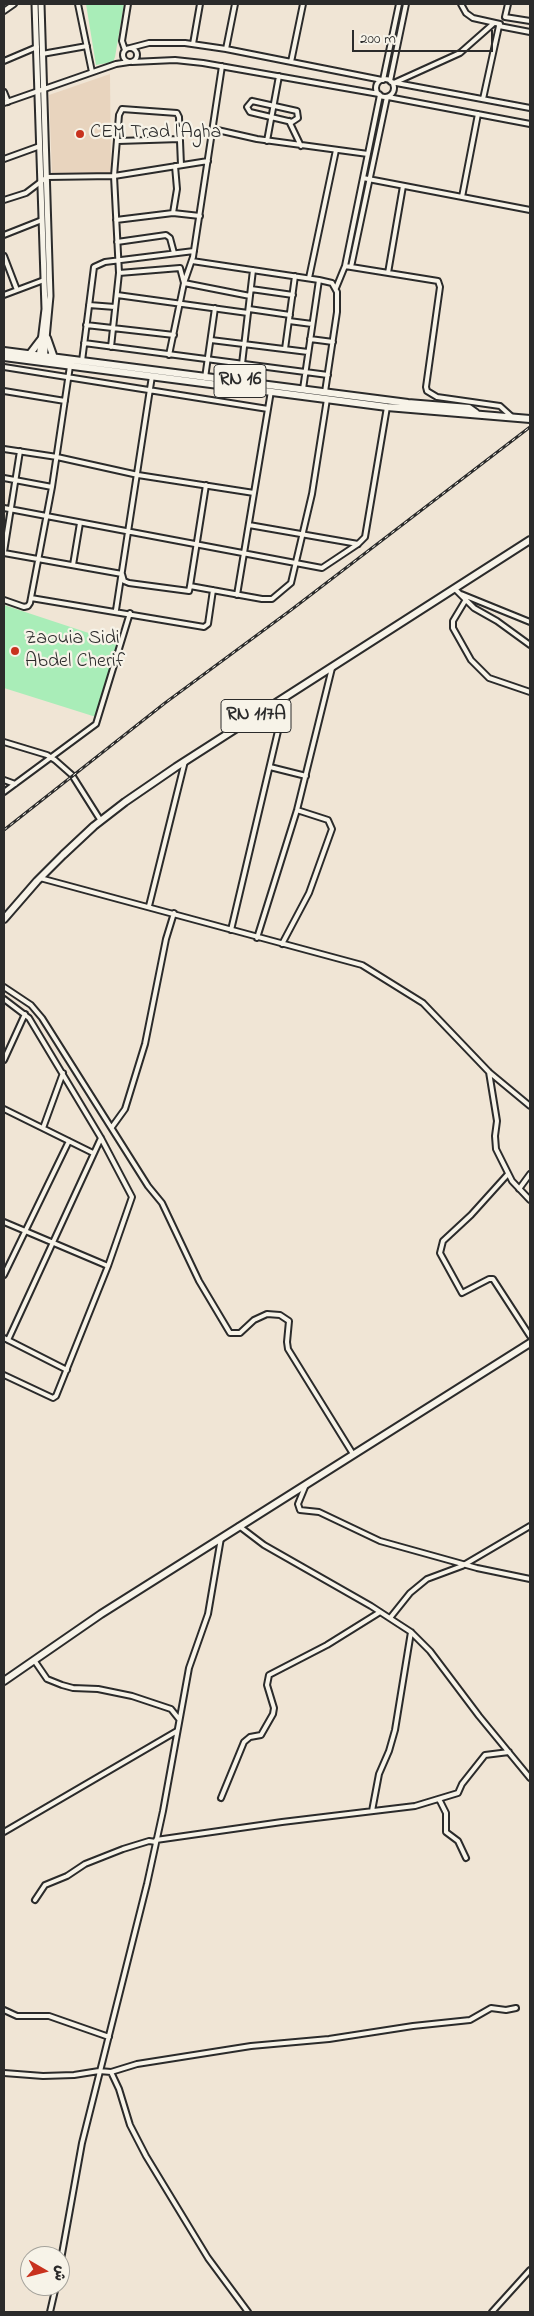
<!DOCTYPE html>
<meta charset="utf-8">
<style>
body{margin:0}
#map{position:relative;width:534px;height:2316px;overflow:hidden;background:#f0e5d5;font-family:"Indie Flower","Playpen Sans Arabic",sans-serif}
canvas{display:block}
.frame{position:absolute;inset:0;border:5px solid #2b2b2b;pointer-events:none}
.north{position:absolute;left:20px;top:2246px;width:50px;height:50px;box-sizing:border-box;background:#f7f3e8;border:1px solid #a5a39c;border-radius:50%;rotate:98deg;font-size:14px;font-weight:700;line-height:20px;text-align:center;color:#2b2b2b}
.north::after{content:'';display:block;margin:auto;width:18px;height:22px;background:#c8321e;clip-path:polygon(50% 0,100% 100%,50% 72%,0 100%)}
.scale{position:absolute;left:352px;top:30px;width:141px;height:22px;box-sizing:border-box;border:2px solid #2b2b2b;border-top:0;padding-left:6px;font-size:15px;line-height:18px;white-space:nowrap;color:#2b2b2b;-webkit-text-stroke:4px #f7f3e8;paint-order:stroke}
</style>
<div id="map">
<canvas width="534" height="2316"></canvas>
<div class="frame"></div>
<div class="north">ش</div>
<div class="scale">200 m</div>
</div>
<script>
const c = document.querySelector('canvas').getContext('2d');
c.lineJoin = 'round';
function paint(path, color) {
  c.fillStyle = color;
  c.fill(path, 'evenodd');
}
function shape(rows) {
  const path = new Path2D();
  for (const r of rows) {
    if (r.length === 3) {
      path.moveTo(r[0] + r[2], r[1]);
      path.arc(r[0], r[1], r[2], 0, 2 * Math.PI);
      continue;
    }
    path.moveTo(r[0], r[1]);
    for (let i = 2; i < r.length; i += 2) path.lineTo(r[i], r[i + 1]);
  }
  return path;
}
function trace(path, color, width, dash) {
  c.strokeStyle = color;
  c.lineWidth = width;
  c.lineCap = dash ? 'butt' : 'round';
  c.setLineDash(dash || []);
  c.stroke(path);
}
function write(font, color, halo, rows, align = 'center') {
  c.font = font + ' "Indie Flower",sans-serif';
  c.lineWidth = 4.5;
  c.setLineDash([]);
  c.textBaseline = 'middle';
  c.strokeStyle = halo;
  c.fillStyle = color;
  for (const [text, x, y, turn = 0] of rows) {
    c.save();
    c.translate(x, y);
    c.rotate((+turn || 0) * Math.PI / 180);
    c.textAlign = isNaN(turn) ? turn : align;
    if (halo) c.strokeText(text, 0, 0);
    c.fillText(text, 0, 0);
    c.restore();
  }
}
paint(shape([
 [110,74,111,173,52,174,49,95]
]), '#e8d4be');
paint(shape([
 [86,4,124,4,115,57,113,62,96,65],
 [4,605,119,643,96,717,4,688]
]), '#a9edb8');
const minor = shape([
 [78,4,92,72],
 [461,4,466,13,473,18,500,24],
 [508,4,505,17,530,21],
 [4,11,14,4],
 [193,44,200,4],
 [130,55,7],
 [130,48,149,43,185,43,226,49,382,80],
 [226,49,235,4],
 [125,50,122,41,128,4],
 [42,54,87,46],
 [4,61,37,47],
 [132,62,175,60,203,63,379,94],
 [291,62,303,4],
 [385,88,9],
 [383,80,399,4],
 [390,81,406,4],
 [391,82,530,108],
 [396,82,460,53,494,23],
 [4,92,8,102],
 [388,97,530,124],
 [483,99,499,26,530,32],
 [252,101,297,111,298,118,292,122,250,112,247,107,252,101],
 [4,103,116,64,129,62],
 [289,121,301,146],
 [213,129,257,139,368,154],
 [118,141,180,139],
 [267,141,279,76],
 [4,159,40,146],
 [363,178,530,210],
 [462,197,478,114],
 [4,200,26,193,47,177,114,176,208,161],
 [173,213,177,189,175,166],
 [116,220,173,213,200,216],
 [4,235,42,220],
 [117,242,166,235,170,238,174,253],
 [4,256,17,290],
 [192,261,319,280,332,283,337,292,337,312,325,392],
 [345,266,380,95],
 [351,267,387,97],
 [119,273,180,268,184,283,250,296],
 [388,273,403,186],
 [309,278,336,150],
 [336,288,345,266,438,281,440,287,426,387,427,391,437,397,500,406,511,416],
 [251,289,293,295],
 [4,295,44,280],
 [117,295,248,313],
 [89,305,115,307],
 [249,309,290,315],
 [289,321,312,324],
 [86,325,174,335],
 [310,339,333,342],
 [211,340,308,352],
 [84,343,328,375],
 [111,347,119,273,114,176,119,115,122,109,177,113,179,117,181,165],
 [285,349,295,276],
 [169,355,184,283,193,257,222,66],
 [82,361,94,267,105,262,194,251],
 [242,364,253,270],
 [4,367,268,409,271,391],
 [205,378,215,308],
 [303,389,319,280],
 [4,391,65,401],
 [4,449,57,457,138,475,254,493],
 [4,478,52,487],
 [4,508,322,568,358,544,365,537,387,407],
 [249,525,358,544],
 [4,552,20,451],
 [4,553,122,574,124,581,129,583,189,591,190,586,262,599,272,599,291,583,312,494,327,399],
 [73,565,80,523],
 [190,586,206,485],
 [455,589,474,608,497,621,530,645],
 [461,594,530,622],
 [237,595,268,409],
 [31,598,204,627,208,624,213,590],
 [4,600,24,607,28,606,30,603,52,487,70,366],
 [465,601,453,621,453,628,471,660,489,678,530,692],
 [116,610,152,376],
 [4,742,47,755,55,760,72,775,101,821],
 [270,767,306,776],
 [4,780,15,784],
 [4,792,96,724,130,613],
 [40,878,362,965,423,1003,489,1072,530,1106],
 [149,906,185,761],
 [231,930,278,731,280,717,278,702],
 [257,938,297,810,332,668],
 [282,944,309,893,332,829,328,820,297,810],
 [4,987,31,1005,42,1018,148,1186,162,1203,199,1281,230,1333,240,1333,254,1320,267,1314,280,1315,289,1321,287,1342,288,1349,353,1454],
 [4,999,29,1018,101,1138,132,1197,108,1266,56,1396,53,1398,4,1375],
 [4,1060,25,1014],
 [489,1072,497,1121,495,1136,496,1149,512,1181,530,1200],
 [4,1109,93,1153],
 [112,1127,125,1109,145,1044,166,939,174,913],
 [43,1128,63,1073],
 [508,1174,471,1215,443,1241,440,1253,462,1293,489,1279,493,1279,530,1336],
 [519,1189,530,1174],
 [4,1222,108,1266],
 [4,1275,69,1141],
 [4,1338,67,1370],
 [8,1340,101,1138],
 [305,1487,298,1504,300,1510,319,1512,380,1541,477,1568,530,1579],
 [239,1526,264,1545,371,1606,411,1632,430,1651,479,1716,530,1778],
 [390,1618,410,1593,427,1579,462,1566,530,1526],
 [34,1660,47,1679,62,1685,73,1688,98,1689,132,1696,171,1709,179,1719],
 [221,1798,244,1742,250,1737,261,1735,273,1714,274,1708,267,1685,269,1675,327,1645,380,1612],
 [439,1799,446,1813,446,1832,458,1841,466,1858],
 [372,1811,379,1774,389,1751,395,1730,411,1632],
 [4,1832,177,1731],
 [156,1840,282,1822,415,1806,458,1793,462,1784,485,1755,509,1752],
 [35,1900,45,1885,67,1876,85,1864,123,1849,149,1841,156,1842],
 [4,2010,17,2016,49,2016,109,2037],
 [111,2072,137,2064,251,2046,329,2039,413,2026,470,2020,491,2008,506,2010,516,2008],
 [4,2073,43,2076,74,2075,99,2071,111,2072,119,2089,130,2125,146,2156,208,2258,248,2312],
 [60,2265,82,2143,147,1884,163,1811,189,1668,208,1614,221,1538],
 [50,2312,56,2286],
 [492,2312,530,2270]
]);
const tertiary = shape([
 [35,4,45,309,39,358],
 [41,4,50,296,44,360]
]);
const primary = shape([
 [47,338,54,358],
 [4,351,408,403,469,408,476,413],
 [29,355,42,338],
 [4,357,387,407,530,419],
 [4,919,37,881,63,855,94,826,125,802,176,767,530,540],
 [4,1681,101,1614,530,1343]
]);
trace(minor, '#2b2b2b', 8);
trace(tertiary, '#2b2b2b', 9);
trace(primary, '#2b2b2b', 10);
trace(minor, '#f7f3e8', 4);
trace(tertiary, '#f7f3e8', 5);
trace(primary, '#f7f3e8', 6);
const rail = shape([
 [4,830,165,703,291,610,530,427]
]);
trace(rail, '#2b2b2b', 3);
trace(rail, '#f7f3e8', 1, [4]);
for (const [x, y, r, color] of [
 [80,134,5,"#c8321e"],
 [15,651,5,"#c8321e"]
]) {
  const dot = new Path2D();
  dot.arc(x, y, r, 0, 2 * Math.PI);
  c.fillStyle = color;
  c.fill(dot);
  trace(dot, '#f7f3e8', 2);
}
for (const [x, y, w] of [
 [240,381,52],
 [256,716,70]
]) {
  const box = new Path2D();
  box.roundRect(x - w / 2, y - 16.5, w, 33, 4);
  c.fillStyle = '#f7f3e8';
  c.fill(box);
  trace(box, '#2b2b2b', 1);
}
write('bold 19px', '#2b2b2b', null, [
 ["RN 16",240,381],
 ["RN 117A",256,716]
]);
write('20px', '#2b2b2b', '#f7f3e8', [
 ["CEM Trad l'Agha",90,134],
 ["Zaouia Sidi",25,640],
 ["Abdel Cherif",25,663]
], 'left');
</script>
